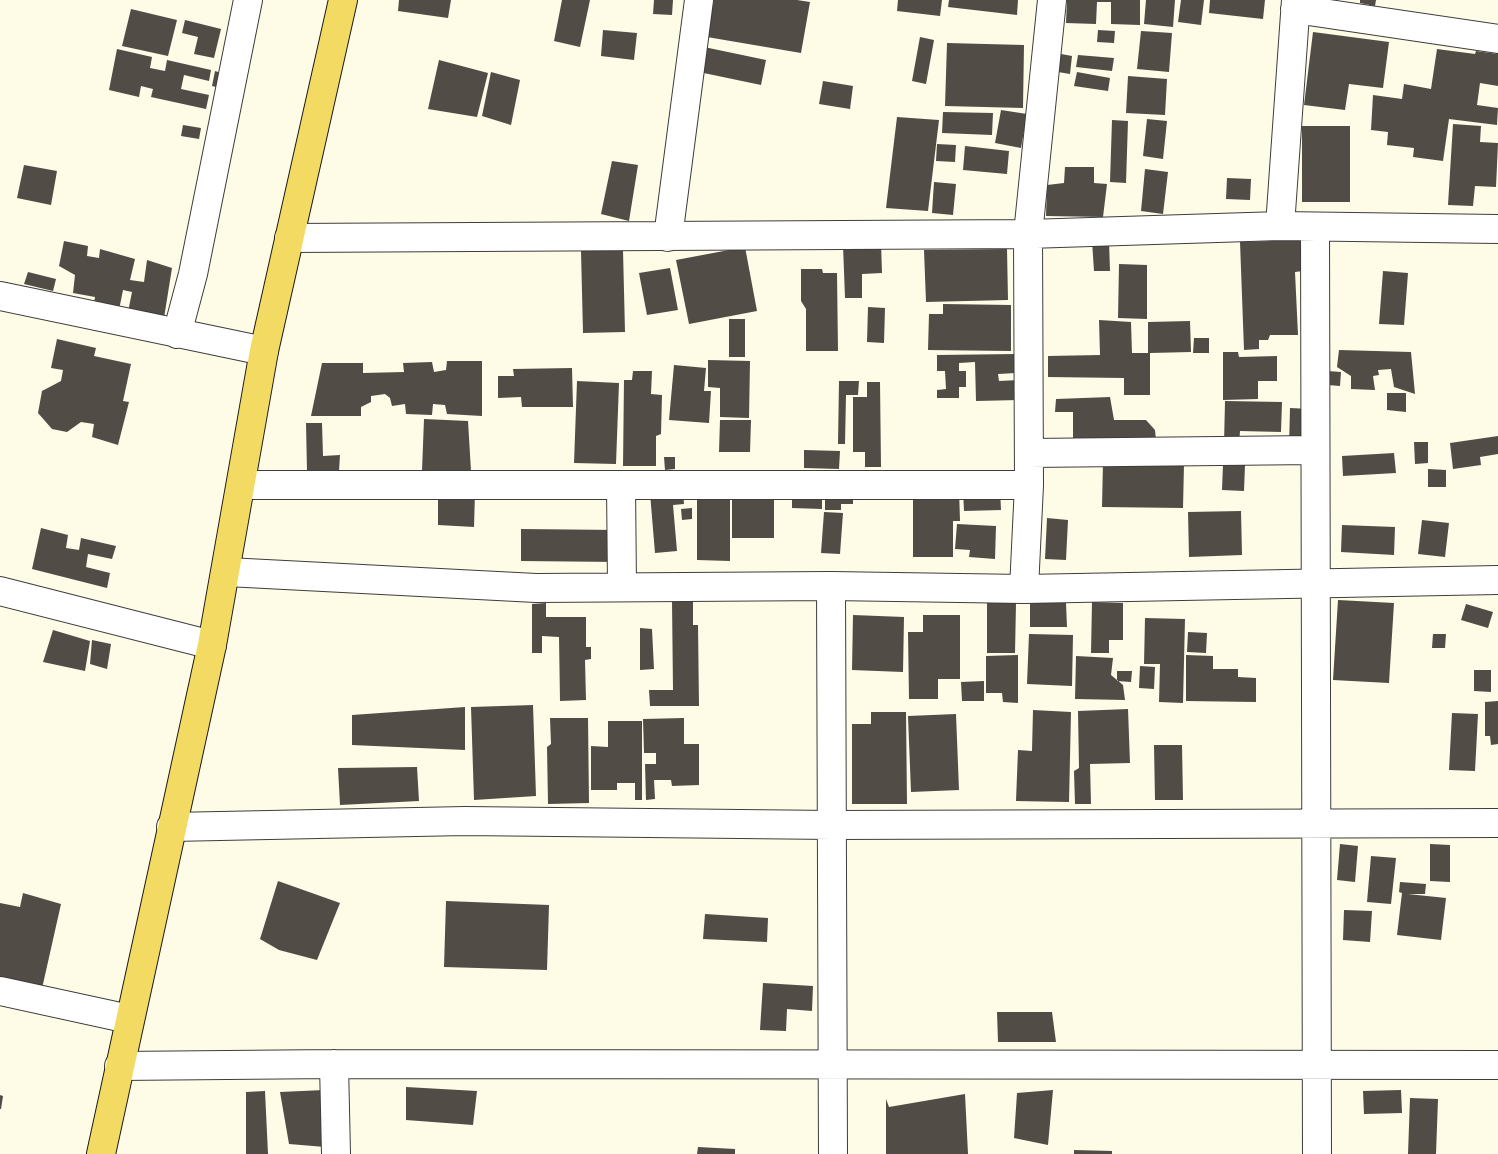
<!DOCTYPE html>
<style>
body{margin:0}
canvas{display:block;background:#fefbe7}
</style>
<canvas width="1498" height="1154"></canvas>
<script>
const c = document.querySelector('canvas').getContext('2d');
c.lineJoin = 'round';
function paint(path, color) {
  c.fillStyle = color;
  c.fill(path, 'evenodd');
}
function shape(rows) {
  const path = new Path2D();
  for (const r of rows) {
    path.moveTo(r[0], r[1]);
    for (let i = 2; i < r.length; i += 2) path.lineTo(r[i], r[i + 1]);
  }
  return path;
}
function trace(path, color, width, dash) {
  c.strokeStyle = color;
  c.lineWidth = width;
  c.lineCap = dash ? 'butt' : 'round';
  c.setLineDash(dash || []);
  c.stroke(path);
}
paint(shape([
 [399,0,451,0,448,18,398,11],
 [562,0,590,0,580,47,554,41],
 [654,0,673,0,672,15,653,14],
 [714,0,797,0,810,2,801,53,707,37],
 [898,0,942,0,940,16,897,11],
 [949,0,1018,0,1017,15,948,7],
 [1067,0,1140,0,1140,25,1111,24,1111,2,1097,2,1096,24,1066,23],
 [1146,0,1175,0,1173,27,1144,24],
 [1181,0,1204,0,1201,25,1178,22],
 [1210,0,1265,0,1263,19,1209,13],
 [1360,0,1376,0,1375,6,1360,3],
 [131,9,177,20,168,56,122,46],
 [185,20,221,29,214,58,194,54,198,37,182,33],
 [603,30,637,33,634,60,601,56],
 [1098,30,1115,31,1114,43,1097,42],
 [1141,31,1172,33,1169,72,1137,69],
 [1313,32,1389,42,1383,88,1349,84,1345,110,1304,105],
 [920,37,934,40,926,84,912,81],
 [947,43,1024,45,1023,108,945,106],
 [704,47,766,60,761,85,699,72],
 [117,49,152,57,150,68,165,71,167,60,211,70,209,81,184,75,181,89,209,95,206,109,151,97,153,89,141,86,139,97,109,90],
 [1437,49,1475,54,1476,51,1498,54,1498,86,1480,83,1477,105,1498,108,1497,125,1449,119,1443,161,1413,157,1414,148,1387,145,1388,132,1371,130,1373,95,1402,99,1404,84,1431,89],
 [1061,54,1072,56,1070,74,1058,72],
 [1078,55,1114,58,1112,71,1076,67],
 [439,60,488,73,477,117,428,109],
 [215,71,228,75,224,89,212,86],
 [491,72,520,80,511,125,482,116],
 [1077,72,1110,78,1108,91,1074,86],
 [1128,76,1167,79,1165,115,1126,113],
 [823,81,853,86,850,109,819,104],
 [1001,110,1027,114,1021,148,995,143],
 [943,112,993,113,992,135,942,133],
 [897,117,939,120,928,211,886,208],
 [1147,119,1167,121,1163,159,1143,156],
 [1112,120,1128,121,1126,183,1110,182],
 [1453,124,1481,126,1480,142,1498,143,1496,187,1475,186,1473,206,1448,205],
 [183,125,201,128,199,139,181,136],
 [1302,126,1350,126,1350,202,1302,202],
 [937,144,956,145,955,162,936,161],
 [965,146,1009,151,1007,174,963,170],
 [612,161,638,165,629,221,601,214],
 [24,165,57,171,51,205,17,198],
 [1065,167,1094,167,1094,183,1107,184,1103,217,1046,216,1047,185,1064,183],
 [1145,169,1168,172,1163,214,1141,211],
 [1227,178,1251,179,1250,200,1226,199],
 [934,182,956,184,953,215,932,213],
 [1303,240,1303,271,1295,272,1298,335,1270,335,1268,340,1259,340,1259,349,1244,350,1240,242],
 [64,241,88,246,87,256,99,258,100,249,135,259,130,280,144,282,147,260,172,268,164,318,128,312,132,292,123,290,119,310,94,303,95,297,73,293,75,275,59,266],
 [1092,241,1109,241,1110,271,1094,271],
 [881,243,882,273,862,274,862,298,845,298,843,245],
 [745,247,757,311,689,324,676,260],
 [1007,249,1008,300,926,302,924,250],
 [623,250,625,332,583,333,581,251],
 [1119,264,1147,265,1147,319,1118,318],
 [670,268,678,310,647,315,639,273],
 [801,269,822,269,823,273,837,273,838,351,806,351,806,309,801,301],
 [1383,271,1408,273,1404,325,1379,324],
 [28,272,56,279,53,291,24,284],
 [943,304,1011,305,1011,351,928,350,929,314,943,314],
 [868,307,885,308,884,343,867,342],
 [729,319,745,319,745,357,729,357],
 [1099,320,1131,322,1132,353,1148,353,1148,322,1190,321,1191,352,1150,353,1150,395,1124,395,1124,378,1048,377,1048,356,1100,355],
 [1194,338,1209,338,1209,353,1193,353],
 [57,339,96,348,94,356,131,364,123,401,129,402,118,445,92,437,94,424,81,422,67,432,52,429,38,413,42,391,61,381,63,370,51,368],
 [1339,350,1411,352,1415,394,1394,387,1391,369,1378,370,1379,375,1373,376,1375,390,1351,389,1351,376,1337,367],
 [1223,352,1238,352,1239,357,1277,356,1277,381,1258,381,1258,399,1223,400],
 [1016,354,1016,373,998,374,999,381,1019,380,1019,400,976,401,975,362,959,363,959,371,966,371,966,387,959,387,959,398,937,398,937,390,946,389,945,371,937,371,937,355],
 [708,360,750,361,749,418,720,417,720,388,708,387],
 [447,361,482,361,482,416,447,414,445,405,433,404,432,415,406,414,405,404,392,406,390,398,385,394,371,396,371,402,361,407,361,416,311,416,322,363,363,363,363,373,404,372,403,363,432,362,434,372,446,370],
 [674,365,706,368,704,391,711,391,709,423,669,420],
 [572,368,573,407,522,407,521,397,498,398,498,376,514,376,513,369],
 [633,371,652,371,651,394,662,395,661,434,656,436,656,466,623,466,624,380,632,380],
 [1328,371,1341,372,1340,386,1328,385],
 [577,381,619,383,616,464,574,463],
 [839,381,859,381,858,395,846,395,845,444,838,444],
 [867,382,880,382,881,467,865,467,865,452,853,452,853,397,867,397],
 [1387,393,1406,393,1406,412,1387,410],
 [1110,397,1114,420,1146,420,1155,430,1156,440,1073,441,1073,412,1055,412,1056,399],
 [1225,401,1282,402,1281,432,1240,431,1239,445,1224,444],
 [1290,408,1310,409,1309,448,1289,448],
 [424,419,468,421,471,471,422,471],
 [720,420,751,420,750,452,719,452],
 [306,423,322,423,323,456,340,455,339,471,307,472],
 [1498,436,1498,454,1480,457,1481,465,1453,469,1450,443],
 [1414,442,1428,442,1428,463,1415,464],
 [804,450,840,451,839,469,804,468],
 [1394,453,1396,473,1343,476,1342,456],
 [664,457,675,457,675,469,665,470],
 [1103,462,1184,464,1183,508,1102,507],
 [1223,464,1245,465,1244,491,1222,490],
 [1428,469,1446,470,1446,487,1428,487],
 [913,489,959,489,960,521,953,521,953,557,913,557],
 [1000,489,1001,510,964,511,963,490],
 [683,491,684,504,673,505,677,551,655,553,650,493],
 [792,491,822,492,822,509,792,508],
 [475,492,474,527,438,525,438,494],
 [697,492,730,492,730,561,697,560],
 [774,492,774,538,732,538,732,493],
 [825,494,853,494,853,504,841,504,841,510,825,510],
 [692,508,692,519,682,520,681,509],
 [1241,511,1242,555,1189,557,1188,512],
 [824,512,843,513,840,554,821,553],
 [1047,518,1068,520,1066,560,1045,559],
 [1422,520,1449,523,1445,557,1418,554],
 [957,524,996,526,995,559,969,557,970,550,955,549],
 [1342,525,1395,527,1394,555,1341,552],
 [41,528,68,535,66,548,79,550,81,538,116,546,112,559,88,554,86,567,110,573,107,588,32,569],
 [521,529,618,530,619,562,521,561],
 [1338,600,1394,603,1389,683,1333,680],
 [672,601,693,601,693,625,698,625,699,706,650,706,649,690,673,690],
 [987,602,1016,603,1015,653,987,653],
 [1092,602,1123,603,1123,640,1109,640,1109,653,1091,653],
 [546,603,546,617,586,617,586,647,591,647,591,659,585,660,586,700,560,701,559,637,542,636,542,653,532,653,532,604],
 [1030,603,1066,603,1067,627,1030,627],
 [1466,604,1493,612,1488,628,1461,620],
 [853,615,904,617,903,672,852,670],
 [923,615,960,615,960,679,938,679,938,699,909,699,908,632,923,632],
 [1145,618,1185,619,1183,703,1159,702,1160,664,1144,664],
 [640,628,652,629,654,669,640,670],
 [53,630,90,641,85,671,43,662],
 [1188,632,1207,633,1206,653,1187,652],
 [1029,634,1073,635,1072,686,1027,684],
 [1433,634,1446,634,1445,648,1432,648],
 [92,640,111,644,107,669,90,664],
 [1018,655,1018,703,1003,702,1002,693,986,693,986,656],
 [1186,655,1213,656,1213,669,1238,669,1238,677,1256,678,1256,702,1186,701],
 [1076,656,1113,658,1111,675,1123,685,1125,700,1075,699],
 [1140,666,1155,667,1154,689,1139,688],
 [1474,670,1491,670,1491,692,1474,691],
 [1117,671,1132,671,1131,682,1117,681],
 [984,681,984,701,962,701,961,682],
 [1498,701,1498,744,1491,745,1490,736,1485,736,1485,702],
 [533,705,536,796,474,800,471,707],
 [465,707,465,750,352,745,352,715],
 [1128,709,1130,763,1090,764,1091,804,1075,804,1074,771,1079,768,1078,711],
 [1033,710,1071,712,1069,802,1016,801,1018,750,1032,751],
 [871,712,906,712,907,804,852,804,852,724,871,724],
 [1452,713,1478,714,1475,771,1449,770],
 [956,714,959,790,911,792,908,716],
 [550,718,588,718,589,803,548,804,547,747,551,744],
 [684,718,684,744,699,744,699,785,672,786,671,780,654,780,655,799,646,800,645,764,656,764,656,753,644,753,643,719],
 [608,721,642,721,642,800,635,800,635,783,617,783,617,790,591,790,591,746,608,747],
 [1154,745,1182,745,1183,800,1155,800],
 [417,767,419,801,340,805,338,768],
 [1340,844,1358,846,1355,882,1337,880],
 [1430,844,1450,845,1450,882,1430,881],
 [1371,856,1396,858,1391,904,1367,902],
 [278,881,340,903,317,960,279,950,260,939],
 [1400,882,1426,884,1425,894,1408,894,1446,898,1441,940,1397,935,1402,893,1399,892],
 [23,893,61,904,41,993,0,983,0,903,20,907],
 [446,901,549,905,547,970,444,967],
 [1344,910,1372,911,1370,942,1343,940],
 [705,914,768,918,767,942,703,939],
 [763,983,813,986,812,1011,787,1009,786,1031,760,1030],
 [997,1012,1052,1012,1056,1042,998,1042],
 [406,1087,477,1091,473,1125,406,1120],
 [324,1090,325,1147,289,1144,280,1092],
 [1053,1090,1048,1145,1014,1138,1017,1093],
 [1401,1090,1402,1113,1364,1114,1363,1091],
 [265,1091,268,1154,246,1154,246,1092],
 [965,1094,968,1154,886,1154,886,1099,889,1107],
 [0,1095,3,1096,1,1109,0,1109],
 [1410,1098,1438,1099,1436,1154,1408,1154],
 [698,1147,735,1149,735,1154,697,1154],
 [1074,1150,1112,1151,1112,1154,1074,1154]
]), '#524c47');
const minor = shape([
 [1295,9,1498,39],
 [1280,226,1296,0],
 [1315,227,1317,1154],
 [668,237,699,0],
 [289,238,1028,234,1280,226,1498,229],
 [0,296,264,351],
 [177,334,193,274,248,0],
 [1029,453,1315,450],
 [241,485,1029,485],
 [621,485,622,587],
 [227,572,536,588,831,586,1024,589,1498,580],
 [831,586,833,1154],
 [1024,589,1029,485,1028,234,1052,0],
 [0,591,212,645],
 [171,827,465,821,832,825,1498,823],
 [0,991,129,1019],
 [334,1064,336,1154],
 [119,1066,334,1064,1498,1065]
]);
const major = shape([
 [101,1154,212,645,264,351,343,0]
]);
trace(minor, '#3d3d3d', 30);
trace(major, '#1b1b1b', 30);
trace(minor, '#fff', 28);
trace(major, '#f3da62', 28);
</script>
